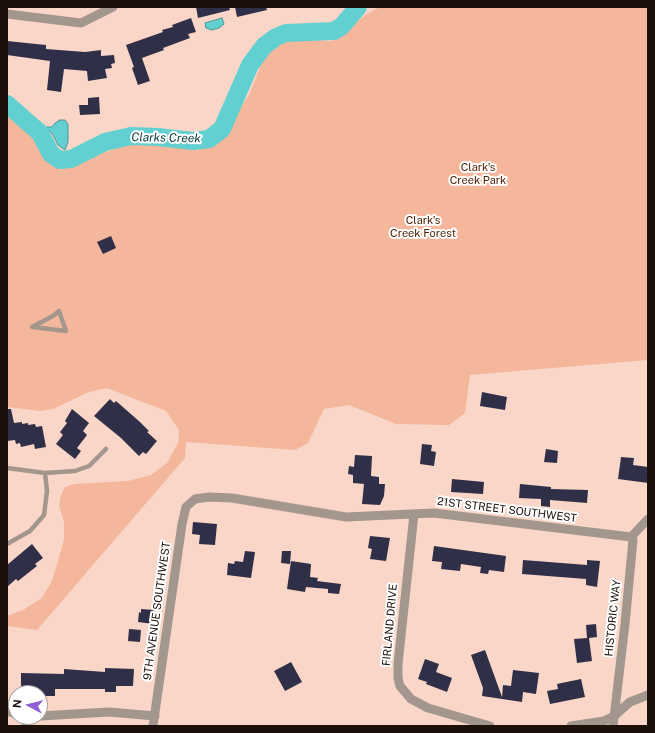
<!DOCTYPE html>
<style>
body{margin:0}
#map{position:relative;width:655px;height:733px;overflow:hidden;background:#f9d6c7;font-family:"Public Sans",sans-serif}
canvas{display:block}
.frame{position:absolute;inset:0;border:8px solid #1c100b;pointer-events:none}
.north{position:absolute;left:8px;top:685px;width:40px;height:40px;box-sizing:border-box;background:#fff;border:1px solid #a49f9d;border-radius:50%;rotate:277deg;font-size:11px;font-weight:700;line-height:16px;text-align:center;color:#1c100b}
.north::after{content:'';display:block;margin:auto;width:14px;height:18px;background:#905ed7;clip-path:polygon(50% 0,100% 100%,50% 72%,0 100%)}
</style>
<div id="map">
<canvas width="655" height="733"></canvas>
<div class="frame"></div>
<div class="north">N</div>
</div>
<script>
const c = document.querySelector('canvas').getContext('2d');
c.lineJoin = 'round';
function paint(path, color) {
  c.fillStyle = color;
  c.fill(path, 'evenodd');
}
function shape(rows) {
  const path = new Path2D();
  for (const r of rows) {
    path.moveTo(r[0], r[1]);
    for (let i = 2; i < r.length; i += 2) path.lineTo(r[i], r[i + 1]);
  }
  return path;
}
function trace(path, color, width, dash) {
  c.strokeStyle = color;
  c.lineWidth = width;
  c.lineCap = dash ? 'butt' : 'round';
  c.setLineDash(dash || []);
  c.stroke(path);
}
function write(font, color, halo, rows, align = 'center') {
  c.font = font + ' "Public Sans",sans-serif';
  c.lineWidth = 4;
  c.setLineDash([]);
  c.textBaseline = 'middle';
  c.strokeStyle = halo;
  c.fillStyle = color;
  for (const [text, x, y, turn = 0] of rows) {
    c.save();
    c.translate(x, y);
    c.rotate((+turn || 0) * Math.PI / 180);
    c.textAlign = isNaN(turn) ? turn : align;
    if (halo) c.strokeText(text, 0, 0);
    c.fillText(text, 0, 0);
    c.restore();
  }
}
paint(shape([
 [380,7,648,7,648,360,470,375,465,413,449,425,396,424,349,405,324,409,308,443,295,450,186,442,185,458,37,630,7,626,7,616,23,610,42,598,52,581,64,540,64,522,59,506,61,495,65,487,74,484,128,481,151,475,167,463,178,443,179,430,166,411,107,388,89,392,53,409,40,411,7,407,7,110,35,134,40,141,47,157,51,163,59,167,82,163,103,153,135,142,198,146,212,143,224,134,238,112,250,93,264,57,271,48,282,43,296,40,331,41,338,39,365,15]
]), '#f4b79b');
const water = shape([
 [222,18,224,24,219,28,212,30,206,28,205,23,222,18],
 [60,120,65,120,68,124,68,142,65,150,58,145,52,133,46,129,47,127,52,127,55,123,60,120]
]);
paint(water, '#62d0d0');
trace(water, '#4d9695', 1);
trace(shape([
 [7,104,40,133,51,154,60,160,71,159,105,142,131,136,158,137,193,141,209,139,222,129,250,65,264,46,276,37,286,33,334,31,342,26,358,7]
]), '#62d0d0', 18);
paint(shape([
 [196,7,229,7,230,10,198,18],
 [235,7,266,7,267,10,237,17],
 [191,18,196,32,188,34,190,38,163,48,164,50,142,58,150,81,138,85,132,68,134,67,126,45,163,32,162,30,173,27,172,25],
 [7,41,46,45,46,49,85,52,101,50,101,56,114,55,115,63,111,64,112,68,105,69,107,78,88,81,87,71,64,69,61,92,47,90,50,61,7,55],
 [99,97,100,114,80,115,79,105,88,105,88,98],
 [111,236,116,248,103,254,97,242],
 [482,392,507,397,505,410,480,406],
 [110,399,114,403,116,401,140,422,149,431,147,432,157,441,146,454,143,452,139,456,121,438,94,416],
 [7,409,11,409,14,423,22,422,22,424,28,423,28,425,35,424,36,427,42,426,46,447,35,449,34,444,21,447,20,443,16,444,15,440,7,441],
 [72,409,89,423,83,431,87,435,77,448,81,451,75,459,56,444,63,435,60,432,67,423,65,421],
 [422,444,432,445,431,451,436,452,434,466,420,464],
 [546,449,558,451,557,463,544,462],
 [355,455,372,456,371,476,379,477,379,484,385,484,384,496,380,505,362,504,364,484,353,483,353,475,348,474,349,466,354,467],
 [621,457,634,458,633,465,648,467,648,483,618,479],
 [452,479,484,482,483,494,451,492],
 [520,484,551,487,551,489,588,490,587,503,550,500,550,507,541,506,541,499,519,498],
 [193,522,217,524,215,545,199,544,200,535,192,534],
 [370,536,390,538,386,561,370,559,372,549,368,548],
 [32,544,43,558,35,564,37,566,18,581,16,579,7,587,7,565],
 [434,546,506,556,504,572,489,570,488,574,480,573,481,567,461,564,460,571,441,569,442,562,432,561],
 [245,551,255,552,251,578,227,575,228,563,234,564,235,561,243,562],
 [282,551,291,551,290,564,281,563],
 [523,560,587,565,587,560,600,561,597,587,586,585,586,579,522,574],
 [291,561,311,564,310,577,318,578,317,581,341,584,339,594,328,593,328,589,306,587,305,592,287,589],
 [141,609,154,610,153,624,138,622,139,612,141,613],
 [596,624,597,637,589,638,592,661,577,663,574,639,587,638,586,625],
 [129,629,141,630,140,642,128,641],
 [485,650,502,697,503,685,511,686,513,670,539,673,536,694,523,692,522,702,482,696,483,688,471,655],
 [425,659,439,664,436,672,452,678,447,692,426,684,427,682,418,679],
 [291,662,302,682,285,691,274,671],
 [105,668,134,669,133,686,116,686,116,692,105,692,105,689,55,689,55,696,40,696,40,693,28,693,28,688,21,688,21,673,64,674,64,669,105,672],
 [581,679,585,697,550,704,547,691,558,689,557,684]
]), '#302f48');
trace(shape([
 [59,311,66,331,32,327,53,316,59,311],
 [7,468,45,473,75,471,89,466,106,449],
 [7,544,30,531,44,515,47,491,45,473]
]), '#a3978d', 4.5);
trace(shape([
 [7,14,81,23,113,7],
 [414,514,398,664,398,678,400,686,411,699,428,708,490,726],
 [7,711,16,714],
 [40,716,109,712,155,716],
 [26,726,27,717],
 [153,726,182,524,186,507,195,499,209,497,232,498,346,517,434,513,631,537],
 [571,726,604,721,614,716,630,702,648,695],
 [613,726,625,624,633,540,631,537,648,519]
]), '#a3978d', 9);
write('11px', '#502208', '#fff', [
 ["Clark's",478,168],
 ["Creek Park",478,181],
 ["Clark's",423,221],
 ["Creek Forest",423,234]
]);
write('11px', '#1c100b', '#fff', [
 ["21ST STREET SOUTHWEST",507,510,7],
 ["9TH AVENUE SOUTHWEST",157,611,-82],
 ["HISTORIC WAY",613,618,-84],
 ["FIRLAND DRIVE",390,625,-85]
]);
write('italic 12px', '#0b4040', '#fff', [
 ["Clarks Creek",166,138,1]
]);
</script>
